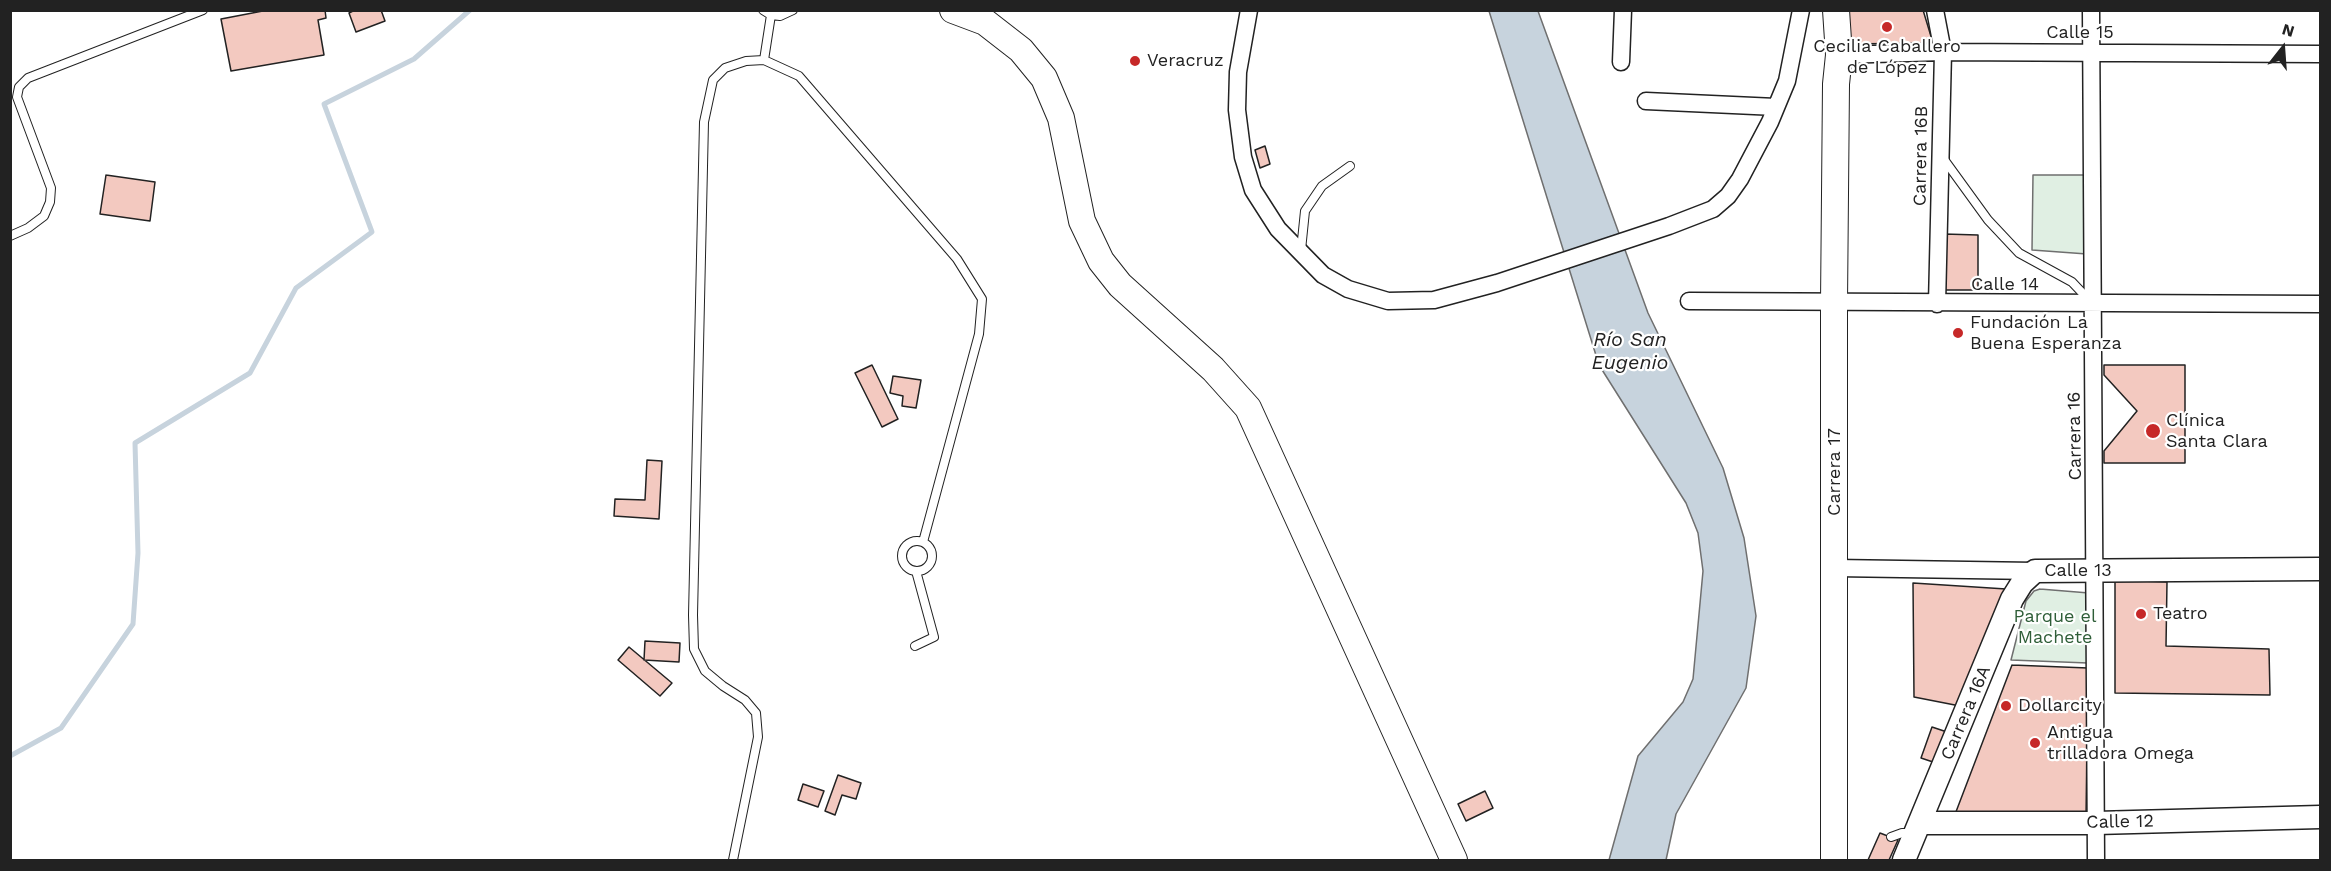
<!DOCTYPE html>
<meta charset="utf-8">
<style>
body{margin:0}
#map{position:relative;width:2331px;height:871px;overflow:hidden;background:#fff;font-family:"Work Sans",sans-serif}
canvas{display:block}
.frame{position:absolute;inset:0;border:12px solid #222;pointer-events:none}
.north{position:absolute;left:2253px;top:18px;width:60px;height:60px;-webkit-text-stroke:4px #fff;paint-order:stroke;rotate:17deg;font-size:16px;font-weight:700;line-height:24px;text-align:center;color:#222}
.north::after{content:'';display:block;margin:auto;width:21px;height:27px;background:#222;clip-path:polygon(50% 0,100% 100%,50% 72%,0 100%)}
</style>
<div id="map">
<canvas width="2331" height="871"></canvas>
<div class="frame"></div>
<div class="north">N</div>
</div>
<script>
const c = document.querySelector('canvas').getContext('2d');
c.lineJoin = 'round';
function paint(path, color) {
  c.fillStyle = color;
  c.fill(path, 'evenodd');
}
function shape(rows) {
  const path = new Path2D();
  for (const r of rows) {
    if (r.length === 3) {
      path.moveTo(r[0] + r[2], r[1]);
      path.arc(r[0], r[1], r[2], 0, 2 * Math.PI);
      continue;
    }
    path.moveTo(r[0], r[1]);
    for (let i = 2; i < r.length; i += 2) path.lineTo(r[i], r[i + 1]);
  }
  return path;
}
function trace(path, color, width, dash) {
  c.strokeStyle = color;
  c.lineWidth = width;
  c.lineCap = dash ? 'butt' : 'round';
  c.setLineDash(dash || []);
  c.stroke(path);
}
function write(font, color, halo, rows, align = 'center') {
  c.font = font + ' "Work Sans",sans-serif';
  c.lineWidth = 4.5;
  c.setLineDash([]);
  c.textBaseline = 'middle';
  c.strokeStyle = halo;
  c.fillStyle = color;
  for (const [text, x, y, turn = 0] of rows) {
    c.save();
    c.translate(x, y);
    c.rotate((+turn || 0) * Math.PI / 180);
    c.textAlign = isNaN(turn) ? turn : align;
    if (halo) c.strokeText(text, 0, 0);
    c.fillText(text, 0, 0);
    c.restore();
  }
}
const green = shape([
 [2033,175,2088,175,2087,254,2032,250,2033,175],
 [2040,589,2089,593,2088,663,2011,660,2026,601,2034,591,2040,589]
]);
paint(green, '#e0efe3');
trace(green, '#6f6f6f', 1.5);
const water = shape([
 [1489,11,1538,11,1648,313,1723,468,1744,538,1756,616,1746,688,1676,814,1666,860,1609,860,1638,756,1683,702,1693,679,1703,571,1698,533,1686,503,1599,365,1489,11]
]);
paint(water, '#c7d3dd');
trace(water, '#6f6f6f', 1.5);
trace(shape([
 [10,756,61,728,133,624,138,553,135,443,250,373,296,288,372,232,324,104,414,59,470,10]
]), '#c7d3dd', 5);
const building = shape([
 [268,10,325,10,326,18,318,20,324,55,231,71,221,19,268,10],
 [355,10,381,10,385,21,356,32,349,13,355,10],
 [1846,10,1923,10,1933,43,1846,44,1846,10],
 [1265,146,1270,164,1260,168,1255,150,1265,146],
 [106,175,155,182,150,221,100,214,106,175],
 [1944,234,1978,235,1978,290,1944,290,1944,234],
 [872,365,898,419,882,427,855,373,872,365],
 [2104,365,2185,365,2185,463,2104,463,2104,451,2137,411,2104,375,2104,365],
 [893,376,921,380,916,408,902,406,903,396,890,393,893,376],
 [647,460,662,461,659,519,614,516,615,499,645,500,647,460],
 [2115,580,2167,582,2166,646,2269,649,2270,695,2115,693,2115,580],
 [1913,583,2006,589,1960,706,1914,697,1913,583],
 [645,641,680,643,679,662,644,660,645,641],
 [629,647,672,683,660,696,618,660,629,647],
 [2012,665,2088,668,2086,817,1954,817,2012,665],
 [1932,727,1950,733,1939,764,1921,758,1932,727],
 [838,775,861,783,856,799,842,795,835,815,825,811,838,775],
 [803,784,824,791,818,807,798,800,803,784],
 [1485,791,1493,808,1466,821,1458,804,1485,791],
 [1880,833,1898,840,1889,860,1868,860,1880,833]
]);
paint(building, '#f3c9c0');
trace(building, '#222', 1.5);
const service = shape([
 [763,10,771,15,764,60],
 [771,15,780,16,793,10],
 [1943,158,1988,220,2019,253,2072,282,2090,301],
 [10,236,28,228,44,216,50,202,51,188,17,97,19,87,28,78,203,10],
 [1301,250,1305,211,1322,186,1350,166],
 [917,556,15],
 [915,646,934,637,916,571],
 [1891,837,1902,833,1912,833],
 [733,860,758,737,756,713,745,700,723,686,705,671,694,649,693,615,704,122,713,80,725,68,746,61,764,60,799,76,957,259,982,299,979,334,923,542]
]);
const minor = shape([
 [1249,10,1238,72,1237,110,1243,157,1253,190,1278,229,1323,275,1348,289,1388,301,1434,300,1497,283,1669,226,1713,209,1728,196,1740,179,1770,122,1787,81,1801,10],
 [1935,10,1943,52,1937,304],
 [2091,10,2096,860],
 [1839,55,1943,52,2320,54],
 [1621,62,1623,10],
 [1646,101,1776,107],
 [1689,301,2320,304],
 [1835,568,2035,571]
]);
const secondary = shape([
 [1920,823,2096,823,2320,817],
 [1904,860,2012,599,2022,583,2035,571,2320,569]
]);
const primary = shape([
 [953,10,985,22,1021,50,1044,78,1061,118,1082,221,1101,261,1120,285,1213,369,1248,408,1454,860],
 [1834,860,1834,303,1836,84,1839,55,1836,10]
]);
trace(service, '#222', 10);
trace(minor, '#222', 19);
trace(secondary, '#222', 25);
trace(primary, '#222', 28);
trace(service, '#fff', 8);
trace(minor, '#fff', 16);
trace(secondary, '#fff', 22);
trace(primary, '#fff', 26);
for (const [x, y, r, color] of [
 [1887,27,6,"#c62828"],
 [1135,61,6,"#c62828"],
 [1958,333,6,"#c62828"],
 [2153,431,8,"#c62828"],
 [2141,614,6,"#c62828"],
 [2006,706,6,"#c62828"],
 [2035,743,6,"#c62828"]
]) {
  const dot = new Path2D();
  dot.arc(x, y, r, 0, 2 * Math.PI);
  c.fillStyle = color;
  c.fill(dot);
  trace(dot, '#fff', 2);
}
write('18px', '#222', '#fff', [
 ["Calle 15",2080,33],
 ["Carrera 16B",1921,156,-89],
 ["Calle 14",2005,285],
 ["Carrera 16",2075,436,-91],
 ["Carrera 17",1835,472,-90],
 ["Calle 13",2078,571],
 ["Carrera 16A",1966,713,-67],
 ["Calle 12",2120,822,-1]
]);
write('18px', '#222', '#fff', [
 ["Cecilia Caballero",1887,47,"center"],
 ["de López",1887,68,"center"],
 ["Veracruz",1147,61],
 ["Fundación La",1970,323],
 ["Buena Esperanza",1970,344],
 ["Clínica",2166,421],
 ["Santa Clara",2166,442],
 ["Teatro",2153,614],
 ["Dollarcity",2018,706],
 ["Antigua",2047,733],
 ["trilladora Omega",2047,754]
], 'left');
write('18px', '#2f5e38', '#fff', [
 ["Parque el",2055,617],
 ["Machete",2055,638]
]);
write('italic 20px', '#222', '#fff', [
 ["Río San",1630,340],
 ["Eugenio",1630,363]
]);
</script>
